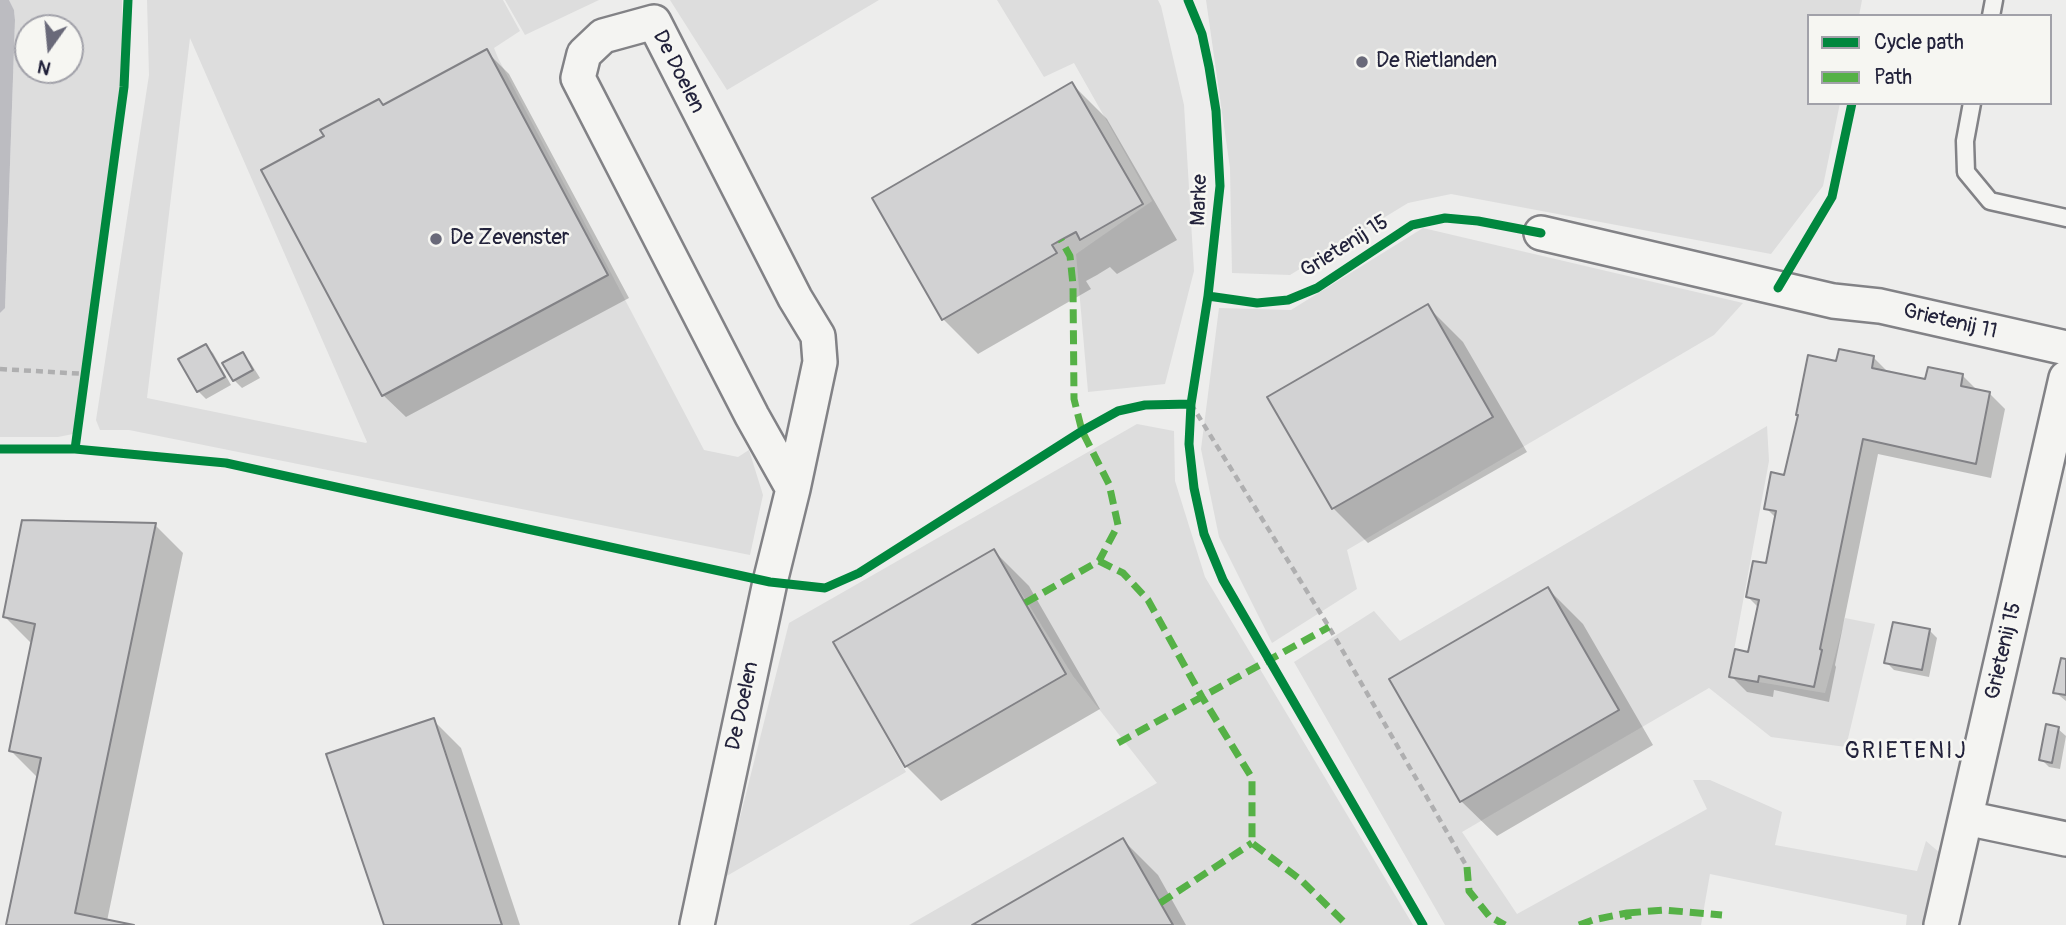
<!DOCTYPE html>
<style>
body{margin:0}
#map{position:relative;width:2066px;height:925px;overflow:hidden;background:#ededec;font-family:Pangolin,sans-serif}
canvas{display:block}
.legend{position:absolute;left:1807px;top:14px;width:245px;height:91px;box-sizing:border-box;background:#f6f6f2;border:2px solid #a1a1a9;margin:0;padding:9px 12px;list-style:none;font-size:21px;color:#22223b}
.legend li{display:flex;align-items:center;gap:14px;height:35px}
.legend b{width:35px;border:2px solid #a1a1a9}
.north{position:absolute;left:14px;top:14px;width:70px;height:70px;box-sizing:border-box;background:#f6f6f2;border:2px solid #a1a1a9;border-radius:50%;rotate:195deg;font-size:19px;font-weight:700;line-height:28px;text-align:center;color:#22223b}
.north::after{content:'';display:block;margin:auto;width:24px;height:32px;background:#696979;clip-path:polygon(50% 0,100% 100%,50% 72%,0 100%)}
</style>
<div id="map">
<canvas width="2066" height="925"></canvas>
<ul class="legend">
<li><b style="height:9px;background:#00873e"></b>Cycle path</li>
<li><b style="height:9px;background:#55b146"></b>Path</li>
</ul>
<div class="north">N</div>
</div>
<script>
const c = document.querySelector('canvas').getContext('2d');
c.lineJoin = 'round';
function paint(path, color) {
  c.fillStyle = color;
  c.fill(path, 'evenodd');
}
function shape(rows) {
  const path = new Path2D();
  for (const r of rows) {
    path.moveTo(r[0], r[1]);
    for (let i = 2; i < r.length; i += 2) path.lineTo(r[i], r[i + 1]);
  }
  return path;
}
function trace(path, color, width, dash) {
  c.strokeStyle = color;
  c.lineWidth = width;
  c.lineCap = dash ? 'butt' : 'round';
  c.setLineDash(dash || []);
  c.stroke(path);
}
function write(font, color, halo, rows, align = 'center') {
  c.font = font + ' Pangolin,sans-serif';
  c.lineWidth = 5;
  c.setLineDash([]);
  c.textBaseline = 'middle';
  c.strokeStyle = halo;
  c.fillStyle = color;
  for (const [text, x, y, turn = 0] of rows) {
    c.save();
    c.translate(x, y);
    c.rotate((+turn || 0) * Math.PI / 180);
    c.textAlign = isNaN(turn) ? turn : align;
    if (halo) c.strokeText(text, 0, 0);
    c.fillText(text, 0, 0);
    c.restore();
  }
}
paint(shape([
 [9,0,122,0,122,77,73,434,58,437,0,437,0,313,5,307,15,20,14,10],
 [28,28,70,28,70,70,28,70],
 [147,0,503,0,520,31,494,48,498,58,704,450,738,457,749,450,763,495,750,555,129,430,100,430,96,420,149,75],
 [190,38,367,442,366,443,147,398],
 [505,0,599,0,525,35],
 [670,0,879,0,727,90],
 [997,0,1158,0,1161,6,1184,105,1194,271,1165,384,1088,392,1076,254,1152,201,1074,63,1044,77],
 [1206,0,1862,0,1859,16,1809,16,1809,103,1840,103,1823,186,1771,254,1451,194,1408,203,1290,275,1232,273,1230,168],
 [1423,228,1743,303,1714,335,1347,550,1357,589,1272,643,1219,537,1201,449,1219,308,1291,310],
 [1137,424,1174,431,1175,481,1205,577,1413,925,909,925,1157,783,1073,676,994,549,833,642,906,772,725,877,789,623],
 [1767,426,1769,461,1729,677,1825,693,1845,618,1875,624,1846,747,1771,737,1709,688,1462,832,1517,914,1707,809,1693,780,1710,780,1782,812,1775,845,1917,871,1926,841,1947,859,1930,925,1906,925,1907,915,1710,874,1701,925,1445,925,1294,662,1374,611,1400,641]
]), '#ddd');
paint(shape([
 [0,0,9,0,14,10,15,20,5,308,0,313]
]), '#bcbcc1');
paint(shape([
 [487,52,509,74,629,298,406,417,383,395,326,137],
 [1072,84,1107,119,1177,240,1117,274,1110,267,1097,275,1086,281,1091,289,978,354,943,319],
 [1428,307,1463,342,1527,452,1368,543,1333,508],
 [206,346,213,353,231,385,206,399,198,391,180,360],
 [242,354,250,362,260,378,242,388,234,380],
 [1874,358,1889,373,1927,381,1963,376,1978,391,1989,393,2005,409,1991,478,1878,454,1835,665,1836,667,1829,702,1774,690,1773,697,1747,692,1731,676,1749,654,1759,608,1747,596,1767,565,1777,519,1766,508,1785,477,1838,363],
 [155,525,183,553,107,921,125,925,8,925,38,778,10,750,32,644,5,617],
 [994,551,1029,586,1100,709,941,801,906,766],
 [1548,589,1583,624,1653,745,1497,836,1461,801],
 [1929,630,1937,638,1929,677,1894,670,1886,662],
 [2066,660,2066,701,2055,692],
 [433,720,461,748,520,925,385,925],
 [2058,729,2066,736,2060,769,2049,767,2041,759],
 [1123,840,1158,875,1186,925,976,925]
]), '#0003');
const building = shape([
 [487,49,608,275,382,396,261,170,324,136,320,130,379,99,383,105,487,49],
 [1072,82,1143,204,1080,240,1076,232,1061,240,1052,245,1057,253,942,320,872,198,1072,82],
 [1428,304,1493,417,1332,509,1267,397,1428,304],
 [206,344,225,377,197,392,178,359,206,344],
 [1839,349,1874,356,1872,368,1925,379,1928,367,1963,374,1961,386,1990,392,1976,464,1863,439,1820,649,1822,650,1814,687,1759,676,1758,682,1729,677,1735,649,1748,652,1759,600,1746,597,1753,561,1766,563,1776,511,1764,509,1771,472,1784,475,1798,415,1796,415,1808,355,1836,361,1839,349],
 [243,352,253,370,233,381,222,363,243,352],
 [22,520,156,523,75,913,134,925,6,925,41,758,9,751,35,624,3,617,22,520],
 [994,549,1066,674,905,767,833,642,994,549],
 [1548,587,1619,710,1460,802,1389,679,1548,587],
 [1893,622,1930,629,1922,670,1884,663,1893,622],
 [2061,658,2066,659,2066,695,2053,693,2061,658],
 [434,718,502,925,384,925,326,754,434,718],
 [2046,724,2059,727,2052,763,2039,760,2046,724],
 [1123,838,1173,925,972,925,1123,838]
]);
paint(building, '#d2d2d3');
trace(building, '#828286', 2);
const service = shape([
 [1991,16,1994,0],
 [1972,103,1965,141,1966,172,1990,201,2066,218]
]);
const minor = shape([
 [1541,233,1833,301,1880,306,2066,348],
 [1966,818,2066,839],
 [697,925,770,582,793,489,820,362,818,336,795,298,654,22,603,36,584,54,578,78,752,416,793,489],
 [1941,925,2066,378]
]);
trace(service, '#828286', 21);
trace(minor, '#828286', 38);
trace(shape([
 [0,369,86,374],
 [1191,404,1329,627,1467,867]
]), '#afafb0', 4.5, [7, 5]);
trace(service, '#f4f4f2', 16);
trace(minor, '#f4f4f2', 33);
trace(shape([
 [1099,561,1123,573,1148,600,1202,697,1252,778,1252,843,1301,880,1347,925],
 [1025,603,1099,561,1118,525,1109,484,1082,431,1074,399,1073,285,1070,256,1061,240],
 [1118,743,1329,627],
 [1467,867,1469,891,1489,916,1505,925],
 [1160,903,1252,843],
 [1627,913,1664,910,1722,915],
 [1579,925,1593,920,1627,913,1630,925]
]), '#55b146', 7, [14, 7]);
trace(shape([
 [1188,0,1202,34,1209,67,1216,111,1220,186,1208,296,1191,404,1189,444,1194,488,1204,534,1223,580,1423,925],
 [1778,288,1832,197,1852,103],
 [1208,296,1257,303,1288,300,1317,288,1412,225,1445,218,1478,221,1541,233],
 [0,449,75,449,226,463,770,582,825,588,859,573,1082,431,1118,411,1145,405,1191,404],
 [75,449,124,87,128,0]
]), '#00873e', 9);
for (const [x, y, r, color] of [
 [1362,62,7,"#696979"],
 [436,239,7,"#696979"]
]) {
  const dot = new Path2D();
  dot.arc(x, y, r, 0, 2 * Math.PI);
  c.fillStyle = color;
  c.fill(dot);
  trace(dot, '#f6f6f2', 2.5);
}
write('21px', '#22223b', '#f6f6f2', [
 ["De Rietlanden",1376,62],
 ["De Zevenster",450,239]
], 'left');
write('21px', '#22223b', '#f6f6f2', [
 ["De Doelen",678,72,63],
 ["Marke",1200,200,-88],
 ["Grietenij 15",1345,247,-32],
 ["Grietenij 11",1950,322,13],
 ["Grietenij 15",2004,651,-77],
 ["De Doelen",743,706,-78]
]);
c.letterSpacing = '2px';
write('23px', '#22223b', '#f6f6f2', [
 ["GRIETENIJ",1906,752]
]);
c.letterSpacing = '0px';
</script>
